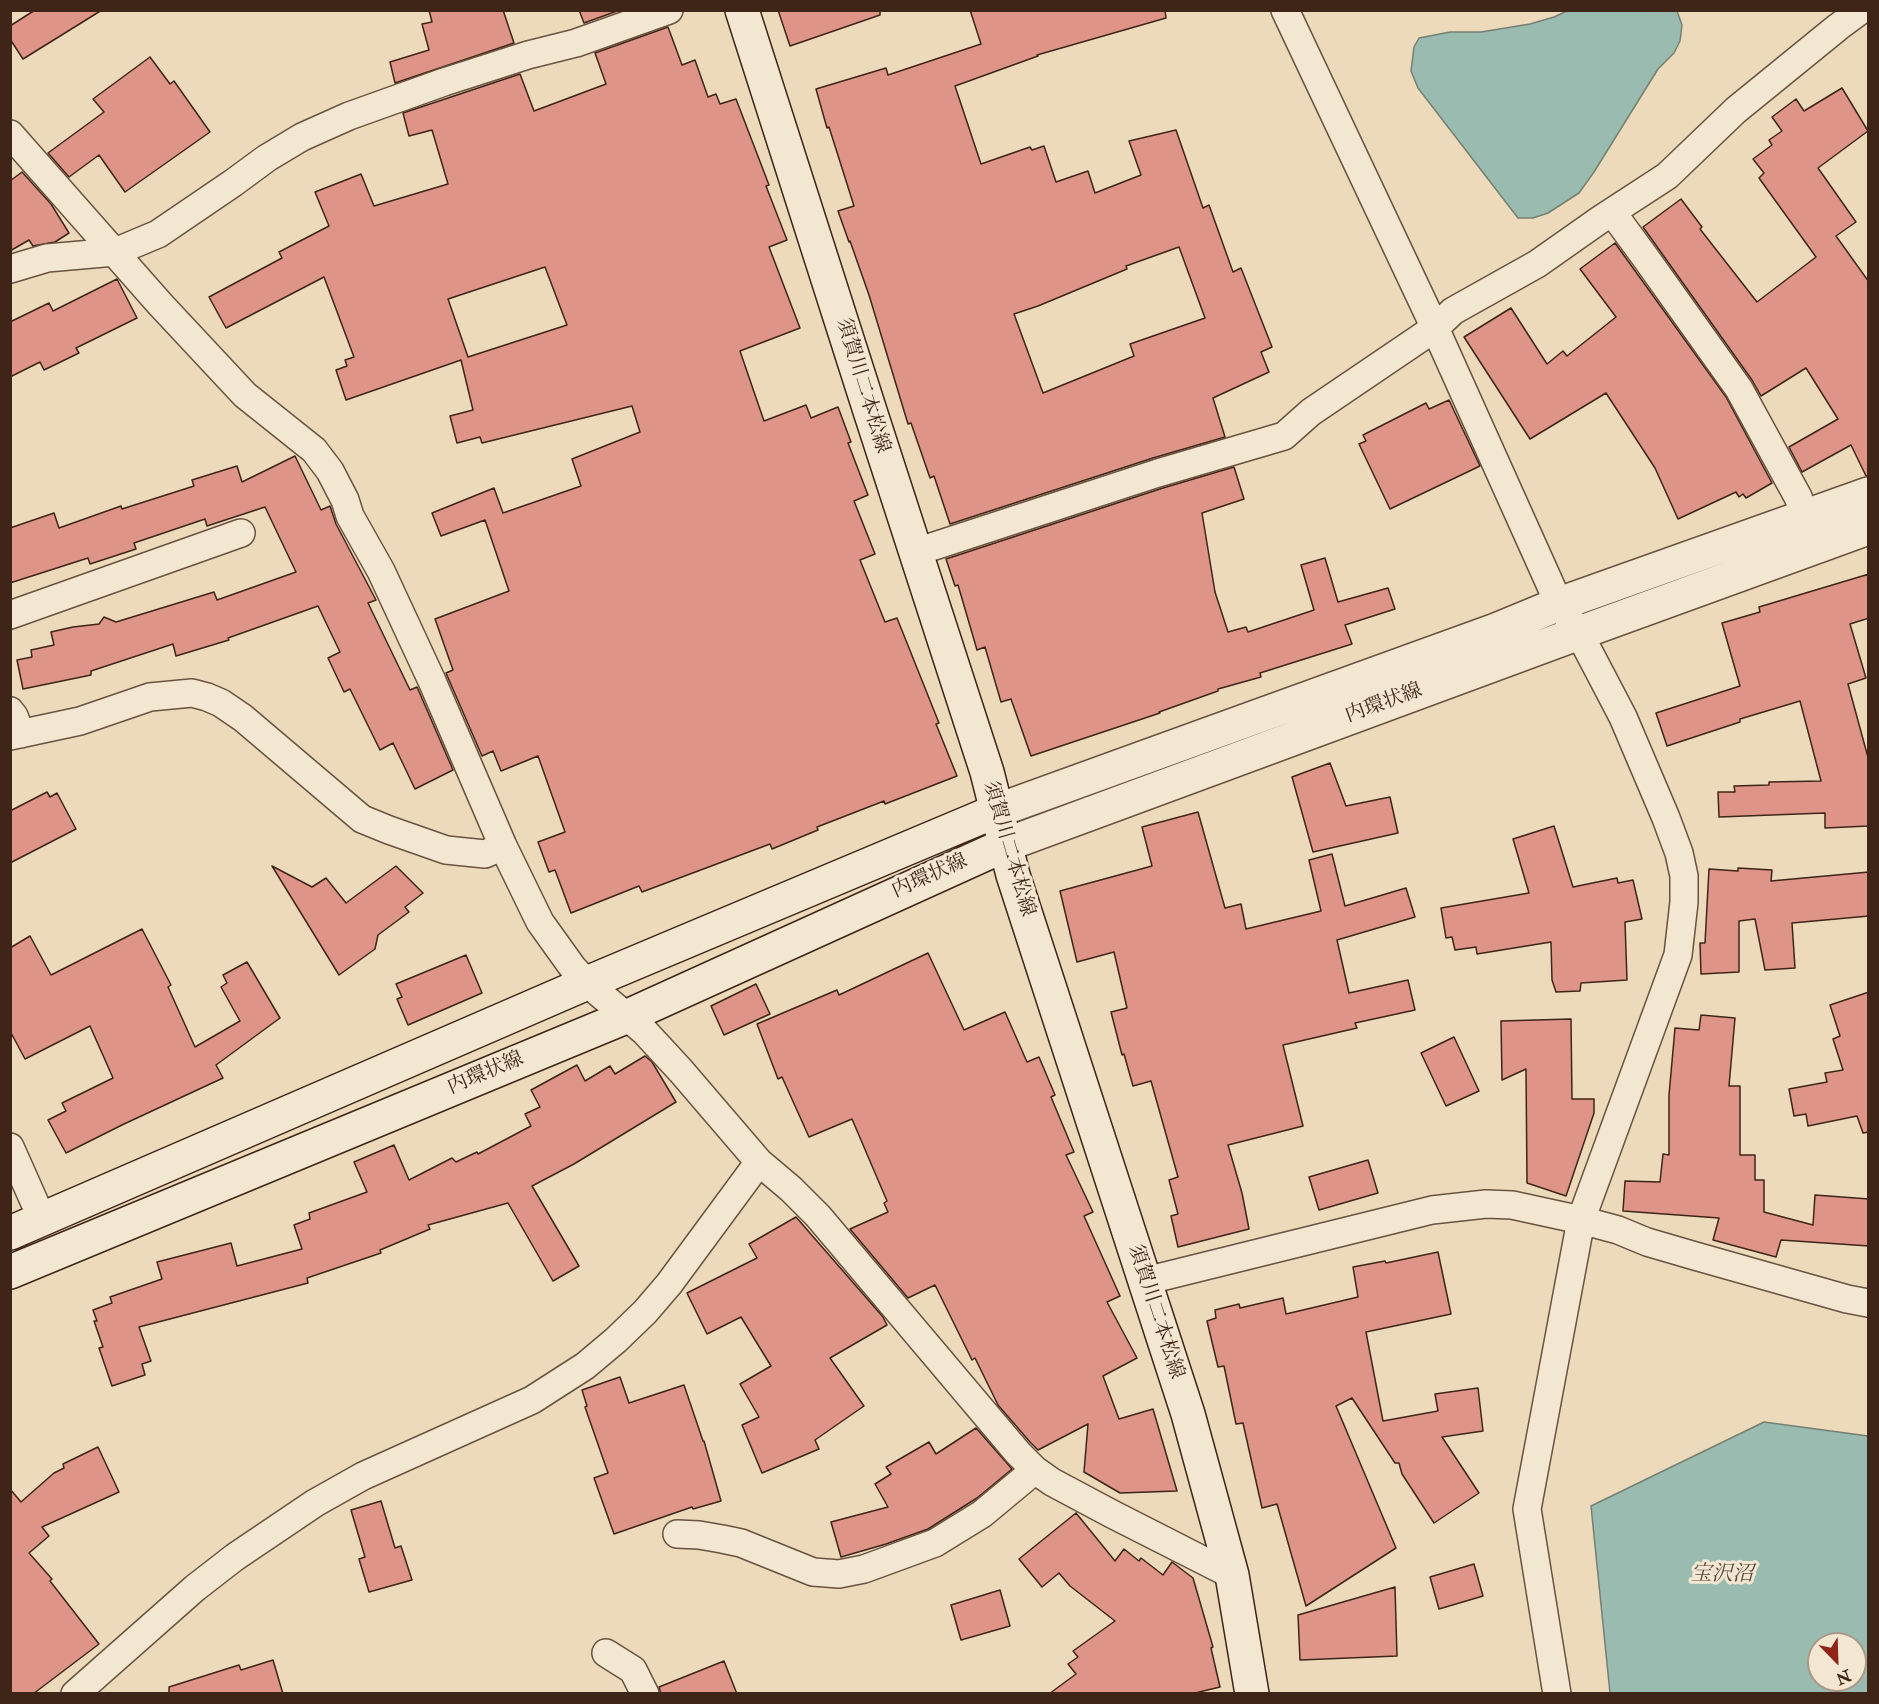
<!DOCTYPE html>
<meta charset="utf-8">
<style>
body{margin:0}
#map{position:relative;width:1879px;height:1704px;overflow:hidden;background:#ecdaba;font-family:"IM FELL Double Pica",serif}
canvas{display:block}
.frame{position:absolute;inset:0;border:12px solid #3e2518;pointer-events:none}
.north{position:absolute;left:1807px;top:1632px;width:60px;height:60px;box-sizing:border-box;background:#f3e7d2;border:2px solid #ab9988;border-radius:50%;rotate:157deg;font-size:16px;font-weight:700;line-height:24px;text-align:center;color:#3e2518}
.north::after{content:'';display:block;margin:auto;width:21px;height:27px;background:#8f2418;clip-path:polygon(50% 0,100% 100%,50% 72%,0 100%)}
</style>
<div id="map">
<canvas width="1879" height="1704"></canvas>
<div class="frame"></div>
<div class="north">N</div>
</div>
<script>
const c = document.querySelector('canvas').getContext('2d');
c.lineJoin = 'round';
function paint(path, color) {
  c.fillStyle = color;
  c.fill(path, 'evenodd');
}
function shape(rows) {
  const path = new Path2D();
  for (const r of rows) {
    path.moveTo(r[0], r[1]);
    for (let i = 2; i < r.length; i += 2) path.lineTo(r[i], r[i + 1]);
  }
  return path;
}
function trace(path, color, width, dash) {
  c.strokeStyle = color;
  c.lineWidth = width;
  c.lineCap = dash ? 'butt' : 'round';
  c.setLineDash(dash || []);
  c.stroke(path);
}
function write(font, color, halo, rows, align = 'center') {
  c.font = font + ' "IM FELL Double Pica","Noto Serif JP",serif';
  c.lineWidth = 6;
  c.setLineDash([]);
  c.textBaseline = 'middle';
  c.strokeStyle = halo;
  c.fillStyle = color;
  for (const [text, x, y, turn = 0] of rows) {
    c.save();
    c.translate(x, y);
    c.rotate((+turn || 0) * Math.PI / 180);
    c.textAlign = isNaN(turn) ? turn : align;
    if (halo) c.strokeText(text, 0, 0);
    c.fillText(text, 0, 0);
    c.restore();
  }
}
const water = shape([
 [1567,11,1677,11,1682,25,1680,41,1674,53,1658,69,1594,172,1579,193,1548,213,1533,218,1518,218,1418,88,1411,71,1414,47,1419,38,1450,32,1481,32,1530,24,1554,17,1567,11],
 [1764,1422,1868,1436,1868,1693,1610,1693,1591,1506,1764,1422],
 [1819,1644,1855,1644,1855,1680,1819,1680,1819,1644]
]);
paint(water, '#99bbb0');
trace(water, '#757f73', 1.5);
const building = shape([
 [35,10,102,10,23,59,10,39,10,26,35,10],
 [429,10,503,10,514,43,395,83,390,62,429,50,422,24,432,22,429,10],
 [579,10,620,10,584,23,579,10],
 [778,10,880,10,880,15,790,46,778,10],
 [970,10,1165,10,1166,18,1037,55,1038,56,955,86,981,164,1030,147,1032,150,1044,146,1056,182,1088,171,1095,193,1141,175,1129,141,1176,130,1203,208,1209,205,1233,272,1241,268,1272,347,1261,352,1269,372,1213,398,1225,437,1153,458,950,524,934,476,930,478,911,423,908,424,869,295,850,241,849,242,838,211,854,206,829,127,827,128,816,89,886,68,888,75,981,44,970,10],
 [1179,247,1205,318,1130,344,1134,356,1043,393,1014,314,1038,306,1127,269,1126,266,1179,247],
 [668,27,682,65,695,60,708,97,716,94,720,104,736,99,769,185,766,186,787,240,769,247,800,328,740,351,764,421,806,405,811,418,838,407,851,442,848,443,868,495,854,501,875,554,860,560,885,622,897,618,939,723,936,724,957,776,885,804,884,801,817,827,818,830,772,849,770,844,642,892,639,886,571,913,555,870,549,872,538,842,565,832,538,756,501,771,493,751,482,756,446,673,453,670,435,619,509,591,485,520,441,536,432,513,494,488,503,513,581,486,572,459,640,432,632,406,482,443,480,437,457,443,450,416,473,410,461,360,346,400,336,370,347,366,345,360,354,357,324,277,226,328,209,297,282,258,279,252,329,226,315,192,361,174,374,206,448,184,432,130,409,136,403,113,520,74,534,111,606,84,595,53,668,27],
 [545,267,567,325,468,357,448,299,545,267],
 [150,57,170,84,174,81,210,132,125,192,99,155,69,177,48,153,104,112,93,99,150,57],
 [1842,88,1868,131,1818,168,1856,222,1836,236,1869,282,1869,476,1866,476,1851,445,1802,472,1789,447,1838,419,1806,368,1761,396,1752,380,1643,227,1681,199,1702,227,1700,229,1757,302,1816,257,1759,178,1764,173,1753,159,1772,145,1769,140,1782,131,1772,117,1796,99,1804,111,1842,88],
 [22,172,51,204,69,233,55,242,33,246,29,240,10,251,10,181,22,172],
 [1615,243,1726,397,1772,483,1746,498,1743,494,1739,497,1736,492,1678,519,1655,468,1606,393,1530,439,1464,337,1511,308,1547,364,1563,351,1567,356,1616,317,1580,269,1615,243],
 [117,279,137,318,76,348,79,353,44,370,40,362,10,377,10,322,49,303,53,311,117,279],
 [1449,400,1480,466,1390,509,1359,444,1366,441,1363,435,1426,403,1429,409,1449,400],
 [295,456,321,510,330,506,336,524,376,600,368,603,410,690,417,687,453,770,415,789,393,743,380,750,350,689,344,692,328,658,340,652,318,606,228,638,229,640,176,656,173,644,91,671,91,675,23,689,17,660,32,657,31,650,54,645,51,632,73,627,99,624,104,617,116,622,214,592,217,600,296,572,265,507,207,526,205,519,134,543,136,549,90,564,88,558,10,583,10,528,54,513,59,528,121,506,122,509,194,486,192,480,237,466,242,482,295,456],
 [1234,467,1244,499,1202,513,1215,592,1228,632,1246,627,1248,632,1314,610,1301,565,1325,558,1338,602,1388,588,1395,609,1345,625,1352,644,1260,673,1261,677,1218,689,1218,691,1159,712,1160,713,1031,756,1011,699,1001,702,985,647,977,650,958,585,955,586,946,559,1163,488,1234,467],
 [1869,574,1869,618,1850,624,1866,678,1848,684,1869,761,1869,826,1825,828,1825,813,1719,817,1718,792,1735,792,1734,786,1769,785,1769,782,1821,781,1800,701,1740,719,1740,722,1667,746,1656,713,1740,686,1722,623,1760,612,1759,607,1869,574],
 [1330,763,1346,806,1390,797,1398,833,1313,852,1292,777,1330,763],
 [47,792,50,797,57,793,76,829,10,863,10,811,47,792],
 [1198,812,1225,908,1241,904,1246,929,1321,911,1309,860,1332,854,1345,906,1406,888,1415,917,1337,940,1349,993,1408,980,1415,1010,1355,1023,1357,1028,1283,1045,1303,1126,1228,1145,1242,1193,1249,1229,1178,1247,1171,1216,1178,1214,1169,1180,1178,1177,1151,1081,1133,1086,1124,1054,1122,1055,1111,1012,1127,1008,1114,952,1077,962,1060,891,1152,866,1142,827,1198,812],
 [1554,826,1573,887,1617,878,1618,883,1633,880,1642,919,1625,922,1627,980,1581,983,1580,991,1556,992,1552,980,1551,942,1477,954,1476,947,1455,950,1452,937,1446,938,1441,908,1529,893,1513,839,1554,826],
 [272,866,312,887,326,878,346,903,396,866,423,893,405,907,409,912,378,935,375,949,339,975,272,866],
 [1738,868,1772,870,1771,881,1869,872,1869,916,1792,923,1795,968,1765,970,1755,919,1739,921,1739,972,1701,974,1700,943,1705,943,1709,869,1738,871,1738,868],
 [142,929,171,985,168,987,195,1047,240,1021,221,987,227,983,223,975,247,962,280,1018,216,1065,223,1078,124,1124,66,1153,48,1120,66,1111,62,1103,113,1078,90,1026,25,1059,10,1031,10,948,30,936,51,975,142,929],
 [928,953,964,1030,1005,1012,1027,1062,1039,1057,1055,1095,1051,1097,1074,1152,1066,1155,1093,1212,1084,1216,1120,1296,1107,1302,1137,1358,1103,1376,1119,1419,1153,1409,1177,1491,1120,1493,1084,1472,1088,1424,1038,1450,1030,1442,998,1405,975,1358,972,1360,935,1285,908,1298,850,1229,888,1212,884,1203,887,1201,852,1119,809,1137,782,1077,778,1079,757,1024,837,990,839,995,928,953],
 [466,955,482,993,408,1025,397,999,402,997,396,984,466,955],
 [756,984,770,1014,724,1035,711,1006,756,984],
 [1869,992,1869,1132,1863,1133,1857,1116,1808,1126,1806,1114,1794,1116,1789,1089,1827,1082,1825,1073,1843,1070,1833,1039,1840,1036,1830,1005,1869,992],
 [1701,1015,1735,1018,1729,1086,1740,1086,1740,1155,1755,1155,1755,1180,1764,1180,1764,1212,1813,1225,1815,1195,1869,1199,1869,1246,1781,1240,1776,1257,1713,1240,1719,1218,1623,1211,1625,1181,1660,1182,1663,1154,1669,1155,1669,1095,1675,1028,1699,1030,1701,1015],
 [1571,1019,1572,1099,1594,1099,1594,1113,1566,1196,1527,1183,1526,1069,1502,1080,1501,1021,1571,1019],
 [1454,1037,1479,1091,1446,1106,1421,1053,1454,1037],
 [645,1056,652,1062,676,1102,574,1164,532,1186,579,1266,553,1281,508,1203,428,1225,430,1229,380,1250,381,1253,307,1278,308,1283,139,1327,151,1361,142,1364,145,1375,112,1386,99,1348,103,1347,94,1321,97,1321,93,1310,112,1303,110,1297,162,1279,157,1262,231,1243,237,1266,302,1249,294,1225,310,1219,309,1213,367,1192,354,1162,394,1145,409,1180,452,1158,456,1162,477,1152,478,1154,531,1126,525,1114,540,1107,531,1090,577,1065,585,1081,610,1066,615,1074,645,1056],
 [1368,1160,1378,1193,1319,1210,1309,1177,1368,1160],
 [796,1217,883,1317,887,1325,830,1358,864,1406,815,1440,819,1449,762,1473,742,1425,759,1417,740,1384,771,1366,741,1317,707,1334,687,1293,757,1258,749,1244,796,1217],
 [1438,1252,1451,1314,1366,1332,1383,1421,1438,1411,1435,1394,1478,1388,1483,1431,1442,1437,1479,1493,1434,1523,1402,1474,1399,1463,1395,1463,1352,1398,1336,1406,1396,1548,1306,1606,1277,1504,1262,1508,1243,1423,1236,1424,1224,1366,1218,1367,1207,1321,1216,1318,1215,1310,1239,1304,1240,1308,1283,1298,1286,1314,1358,1297,1353,1267,1385,1261,1386,1263,1438,1252],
 [620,1377,629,1403,684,1385,703,1441,704,1441,721,1501,693,1509,692,1507,614,1534,594,1478,608,1473,585,1407,587,1406,582,1390,620,1377],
 [976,1428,1012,1469,977,1498,928,1529,886,1544,841,1557,831,1522,888,1507,875,1484,891,1474,886,1467,929,1442,936,1454,976,1428],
 [98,1447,119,1492,42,1527,49,1536,29,1553,52,1579,50,1581,99,1644,33,1694,10,1694,10,1489,21,1502,54,1473,64,1468,63,1464,98,1447],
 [381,1501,395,1548,401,1546,412,1580,369,1592,359,1559,365,1557,351,1510,381,1501],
 [1076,1513,1115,1561,1124,1549,1139,1561,1141,1558,1163,1575,1172,1562,1193,1578,1213,1647,1211,1648,1220,1687,1191,1694,1049,1694,1076,1674,1068,1664,1078,1657,1073,1651,1115,1621,1070,1586,1059,1573,1042,1587,1019,1559,1076,1513],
 [1474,1564,1483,1596,1439,1609,1430,1577,1474,1564],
 [1395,1587,1397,1656,1300,1660,1298,1615,1395,1587],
 [1000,1590,1010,1626,961,1640,951,1605,1000,1590],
 [273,1660,283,1694,169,1694,169,1687,239,1665,241,1670,273,1660],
 [724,1661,737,1694,661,1694,659,1687,724,1661]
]);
paint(building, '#de9587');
trace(building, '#3e2518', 1.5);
const minor = shape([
 [1285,10,1435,328,1559,604,1579,633,1623,717,1666,818,1679,853,1684,876,1684,902,1678,955,1581,1220,1527,1509,1557,1694],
 [10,134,160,304,245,395,314,450,330,471,345,500,350,516,381,571,432,681,503,846,540,922,573,968,587,983,645,1032,681,1071,759,1162,791,1189,818,1216,1018,1453,1035,1470,1052,1482,1112,1514,1232,1575],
 [1612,212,1645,257,1739,389,1798,497,1806,517],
 [10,269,47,258,115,252,158,234,233,183,267,158,302,137,349,116,444,82,528,55,576,43,669,10],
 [916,552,1158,473,1284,436,1311,412,1435,328,1453,311,1537,264,1601,219,1667,176,1736,110,1838,27,1861,10],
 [10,615,241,533],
 [10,711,14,716,21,734],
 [10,736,80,721,150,697,192,693,207,697,221,703,243,718,362,819,389,830,446,850,485,854,503,846],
 [10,1147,42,1219],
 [1145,1281,1432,1210,1486,1204,1512,1205,1581,1220,1618,1230,1647,1242,1695,1256,1847,1299,1868,1303],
 [677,1534,699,1535,722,1539,741,1543,813,1572,839,1574,864,1569,935,1543,982,1514,1035,1470],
 [606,1653,633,1670,645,1694],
 [75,1694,195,1588,235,1557,315,1503,363,1476,532,1400,585,1366,616,1340,645,1312,669,1284,759,1162]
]);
const tertiary = shape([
 [996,811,1496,630,1559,604,1868,494],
 [1005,845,1579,633,1868,528]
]);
const secondary = shape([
 [742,10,870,411,987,772,1013,875,1188,1414,1232,1575,1252,1694],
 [10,1233,587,983,996,811],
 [10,1272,628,1016,1005,845]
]);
trace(minor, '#6a5240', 30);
trace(tertiary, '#6a5240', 36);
trace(secondary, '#3e2518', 36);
trace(minor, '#f3e7d2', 27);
trace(tertiary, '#f3e7d2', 33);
trace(secondary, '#f3e7d2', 33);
write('20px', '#3e2518', '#f3e7d2', [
 ["須賀川二本松線",862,386,73],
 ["内環状線",1384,704,-20],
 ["須賀川二本松線",1008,849,74],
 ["内環状線",930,877,-24],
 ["内環状線",486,1074,-23],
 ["須賀川二本松線",1155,1312,72]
]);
write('italic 21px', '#554a3e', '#f3e7d2', [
 ["宝沢沼",1722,1575]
]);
</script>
